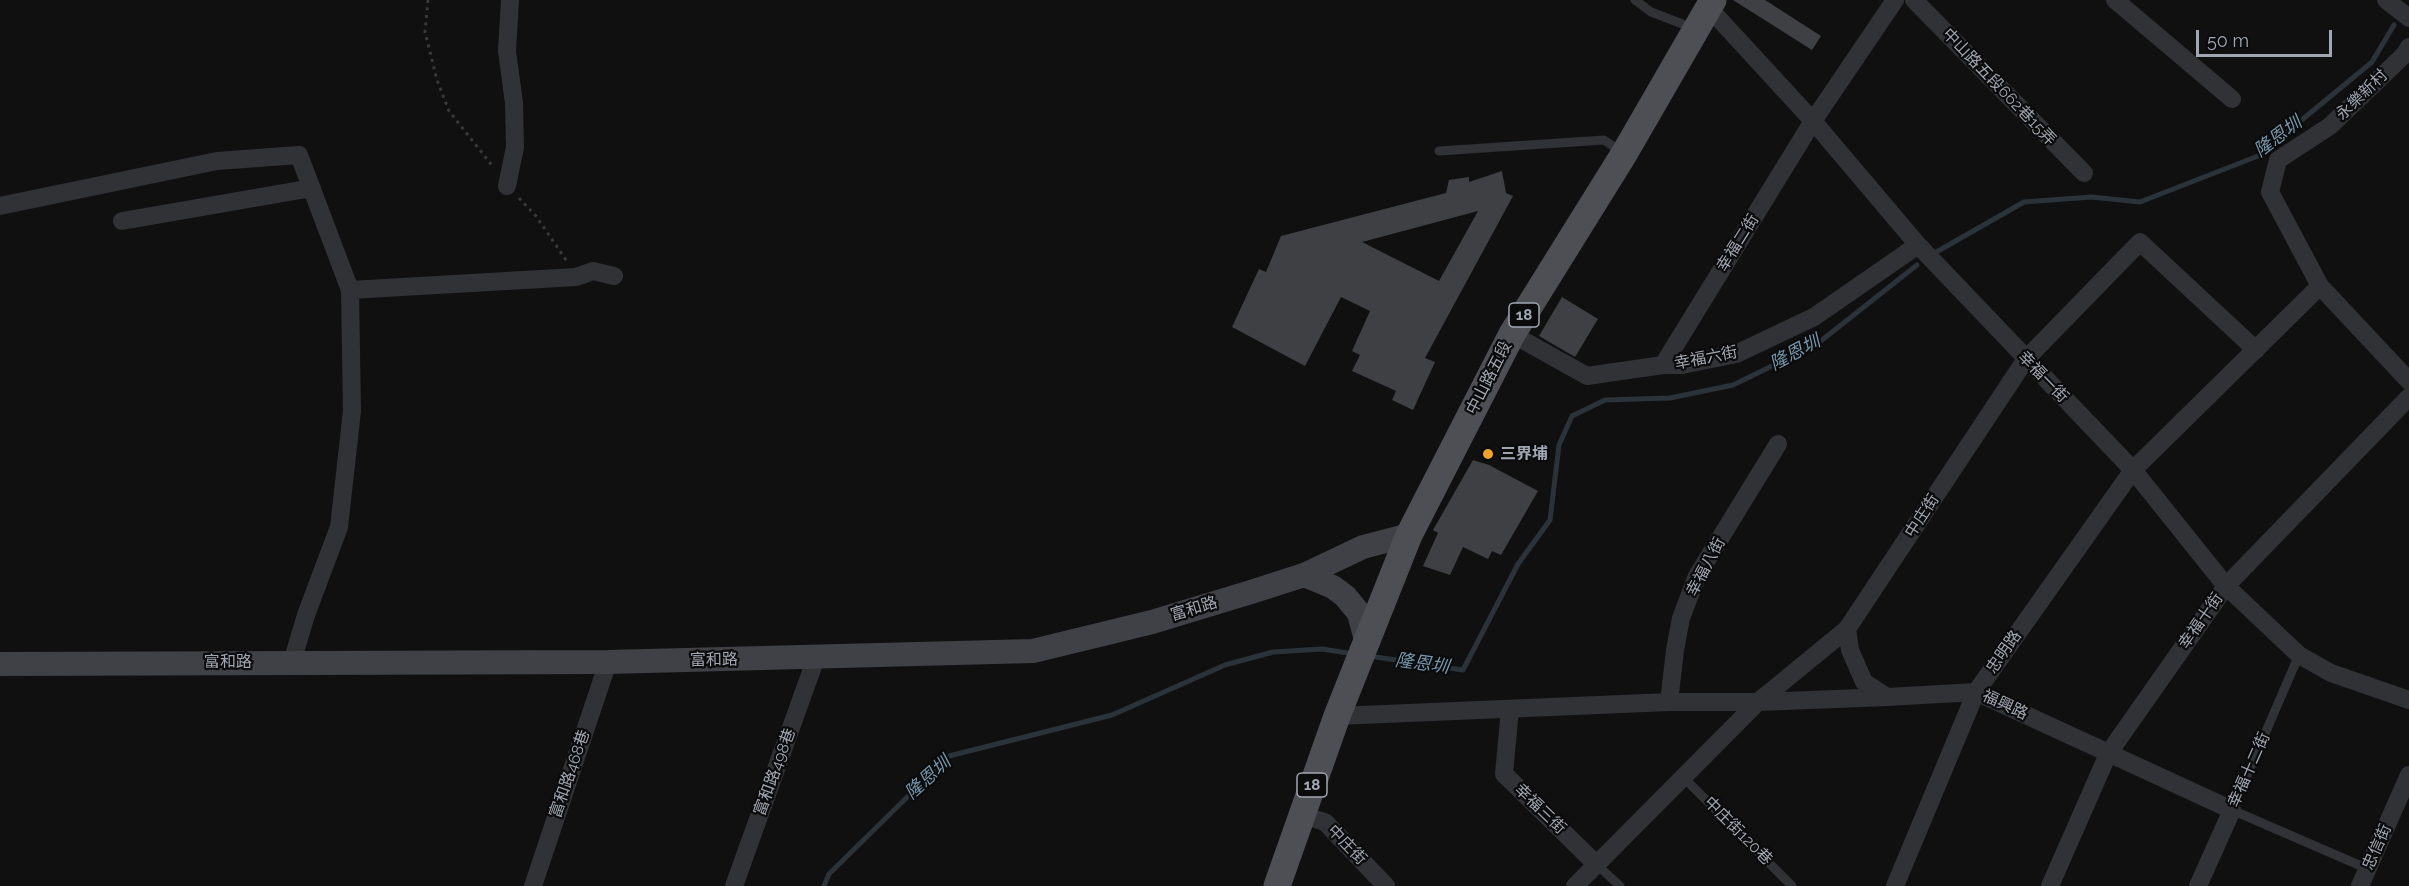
<!DOCTYPE html>
<meta charset="utf-8">
<style>
body{margin:0}
#map{position:relative;width:2409px;height:886px;overflow:hidden;background:#101011;font-family:Raleway,sans-serif}
canvas{display:block}
.scale{position:absolute;left:2196px;top:30px;width:136px;height:27px;box-sizing:border-box;border:3px solid #a1a7b2;border-top:0;padding-left:8px;font-size:18px;line-height:21px;white-space:nowrap;color:#a1a7b2;-webkit-text-stroke:4px #0b0b0c;paint-order:stroke}
</style>
<div id="map">
<canvas width="2409" height="886"></canvas>
<div class="scale">50 m</div>
</div>
<script>
const c = document.querySelector('canvas').getContext('2d');
c.lineJoin = 'round';
function shape(rows) {
  const path = new Path2D();
  for (const r of rows) {
    path.moveTo(r[0], r[1]);
    for (let i = 2; i < r.length; i += 2) path.lineTo(r[i], r[i + 1]);
  }
  return path;
}
function trace(path, color, width, dash) {
  c.strokeStyle = color;
  c.lineWidth = width;
  c.lineCap = dash ? 'butt' : 'round';
  c.setLineDash(dash || []);
  c.stroke(path);
}
function paint(path, color) {
  c.fillStyle = color;
  c.fill(path, 'evenodd');
}
function write(font, color, halo, rows, align = 'center') {
  c.font = font + ' Raleway,"Noto Sans TC",sans-serif';
  c.lineWidth = 4.5;
  c.setLineDash([]);
  c.textBaseline = 'middle';
  c.strokeStyle = halo;
  c.fillStyle = color;
  for (const [text, x, y, turn = 0] of rows) {
    c.save();
    c.translate(x, y);
    c.rotate((+turn || 0) * Math.PI / 180);
    c.textAlign = isNaN(turn) ? turn : align;
    if (halo) c.strokeText(text, 0, 0);
    c.fillText(text, 0, 0);
    c.restore();
  }
}
trace(shape([
 [1931,255,2024,202,2091,197,2140,202,2258,156,2372,62,2394,25],
 [1369,656,1463,670,1518,564,1550,520,1559,445,1572,416,1605,400,1670,398,1733,385,1817,344,1917,265],
 [824,886,829,874,949,756,1112,715,1225,665,1273,652,1322,649,1354,654]
]), '#2a3339', 5);
paint(shape([
 [1733,0,1765,0,1821,36,1812,50],
 [1502,171,1506,193,1513,196,1425,358,1435,362,1413,410,1392,400,1396,391,1352,371,1360,355,1352,351,1370,311,1341,297,1305,366,1232,327,1259,269,1266,272,1281,236,1446,193,1449,180,1469,177,1469,182],
 [1478,211,1439,281,1362,242],
 [1562,297,1598,319,1575,357,1539,336],
 [1473,460,1489,465,1538,491,1501,555,1492,551,1488,559,1463,547,1450,575,1423,566,1438,533,1433,530]
]), '#3f4044');
trace(shape([
 [428,0,425,32,437,80,449,111,494,168],
 [519,198,536,216,566,260]
]), '#37393d', 3, [3, 4.5]);
trace(shape([
 [1635,0,1651,12,1693,28],
 [1439,151,1604,140,1622,152],
 [2299,655,2232,810,2368,869],
 [1683,777,1792,886],
 [1596,864,1620,886]
]), '#313236', 9);
trace(shape([
 [1914,0,2084,173],
 [2115,0,2232,99],
 [2386,0,2409,18],
 [1709,8,1813,121,1918,245,2133,470,2226,586,2299,655,2331,673,2409,700],
 [507,186,515,147,514,103,507,51,510,0],
 [0,206,217,161,299,155,350,290,352,411,339,527,306,615,292,662],
 [122,221,312,188],
 [2320,286,2270,192,2278,160,2330,126,2404,55,2409,47],
 [350,290,576,277,593,271,614,276],
 [1512,334,1587,376,1663,365,1682,365,1736,354,1814,317,1918,245],
 [1663,365,1813,121,1895,0],
 [1847,629,1850,650,1864,682,1887,697],
 [1669,702,1675,650,1681,618,1697,576,1778,444],
 [1510,709,1504,774,1596,864],
 [1337,716,1669,702,1758,702,1887,697,1976,692,2232,810,2198,886],
 [1302,815,1325,822,1386,886],
 [533,886,608,662],
 [734,886,816,658],
 [1575,886,1758,702,1847,629,2026,359,2140,242,2256,350],
 [1895,886,1976,692,2133,470,2320,286,2409,381],
 [2050,886,2108,754,2226,586,2409,397],
 [2360,886,2409,775]
]), '#313236', 18);
trace(shape([
 [1304,575,1333,587,1345,596,1359,613,1366,640],
 [0,664,608,662,1033,651,1152,622,1251,592,1304,575,1363,547,1409,535]
]), '#3f4146', 24);
trace(shape([
 [1277,886,1337,716,1409,535,1512,334,1624,154,1713,0]
]), '#4d4f55', 27);
for (const [x, y, r, color] of [
 [1488,454,6,"#efa42a"]
]) {
  const dot = new Path2D();
  dot.arc(x, y, r, 0, 2 * Math.PI);
  c.fillStyle = color;
  c.fill(dot);
  trace(dot, '#0b0b0c', 2);
}
for (const [x, y, w] of [
 [1524,315,30],
 [1312,785,30]
]) {
  const box = new Path2D();
  box.roundRect(x - w / 2, y - 12, w, 24, 4.5);
  c.fillStyle = '#0b0b0c';
  c.fill(box);
  trace(box, '#a1a7b2', 1.5);
}
write('bold 15px', '#a1a7b2', null, [
 ["18",1524,315],
 ["18",1312,785]
]);
write('16px', '#a1a7b2', '#0b0b0c', [
 ["中山路五段662巷15弄",1999,87,46],
 ["永樂新村",2362,95,-44],
 ["幸福二街",1738,243,-58],
 ["幸福六街",1706,358,-11],
 ["幸福一街",2043,377,46],
 ["中山路五段",1489,378,-63],
 ["中庄街",1922,516,-57],
 ["幸福八街",1706,567,-62],
 ["富和路",1194,609,-17],
 ["幸福十街",2201,621,-55],
 ["忠明路",2004,652,-55],
 ["富和路",714,660,-1],
 ["富和路",228,662],
 ["福興路",2005,705,25],
 ["幸福十二街",2249,770,-66],
 ["富和路498巷",775,772,-70],
 ["富和路468巷",570,774,-71],
 ["幸福三街",1540,809,44],
 ["中庄街120巷",1738,831,45],
 ["中庄街",1347,845,46],
 ["忠信街",2377,847,-66]
]);
write('bold 16px', '#a1a7b2', '#0b0b0c', [
 ["三界埔",1500,454]
], 'left');
write('italic 18px', '#7797ad', '#0b0b0c', [
 ["隆恩圳",2278,137,-37],
 ["隆恩圳",1795,353,-28],
 ["隆恩圳",1422,664,8],
 ["隆恩圳",928,778,-42]
]);
</script>
